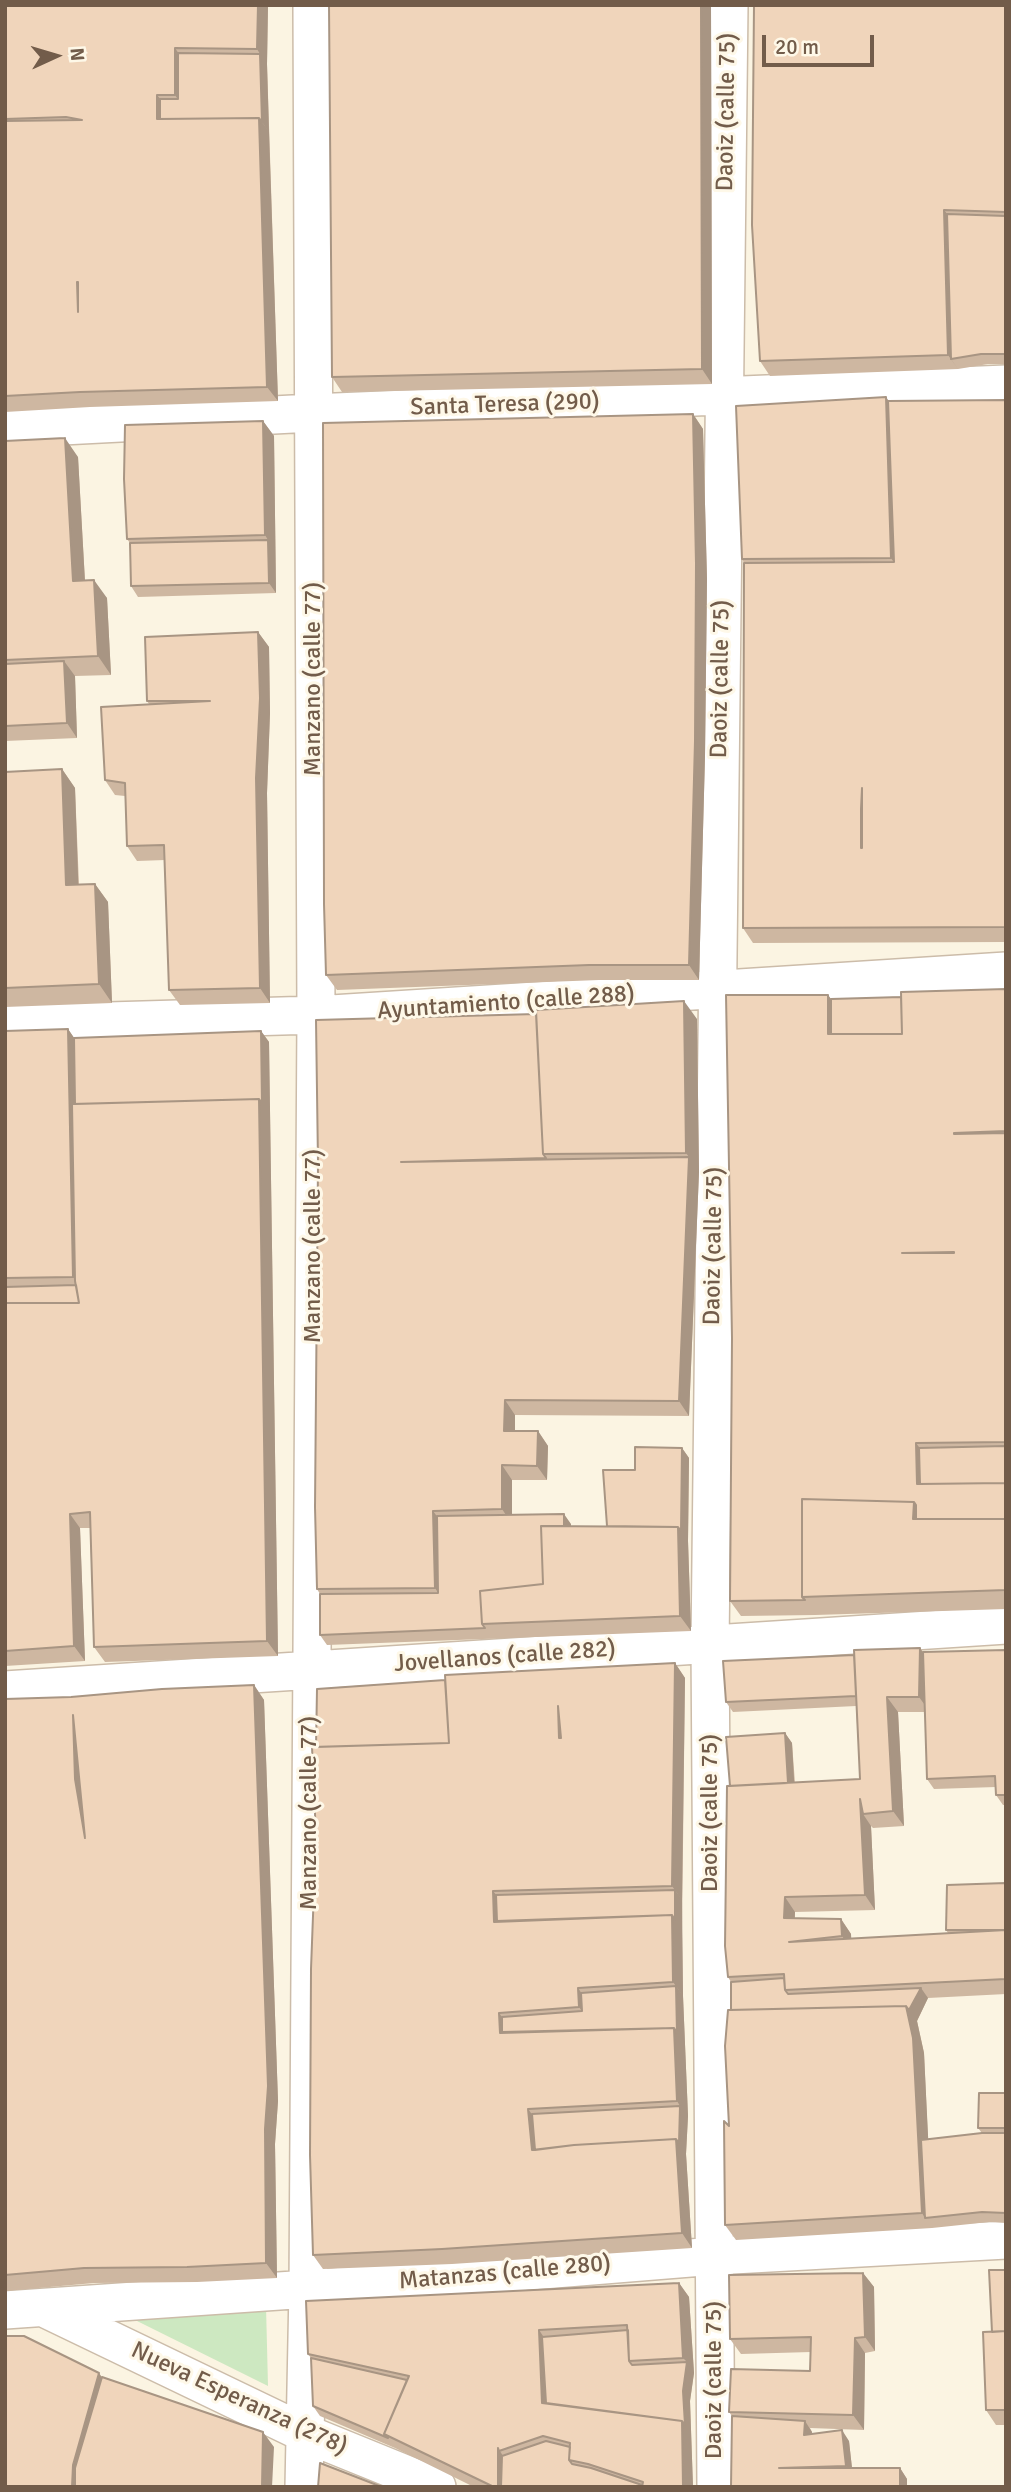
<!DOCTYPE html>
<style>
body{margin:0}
#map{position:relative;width:1011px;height:2492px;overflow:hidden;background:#fbf4e2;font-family:Signika,sans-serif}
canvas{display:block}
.frame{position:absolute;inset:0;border:7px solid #725c4a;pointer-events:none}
.north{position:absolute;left:21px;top:21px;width:70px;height:70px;-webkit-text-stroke:5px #fef8e8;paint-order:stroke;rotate:86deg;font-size:19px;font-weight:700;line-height:28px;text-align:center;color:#725c4a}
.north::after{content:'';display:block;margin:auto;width:24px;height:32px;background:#725c4a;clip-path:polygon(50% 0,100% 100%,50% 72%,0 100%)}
.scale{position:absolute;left:762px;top:35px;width:112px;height:32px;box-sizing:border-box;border:4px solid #725c4a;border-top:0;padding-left:9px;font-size:21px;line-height:24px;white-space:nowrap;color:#725c4a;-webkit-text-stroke:5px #fef8e8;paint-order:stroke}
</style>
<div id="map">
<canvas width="1011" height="2492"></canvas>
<div class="frame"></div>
<div class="north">N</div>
<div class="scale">20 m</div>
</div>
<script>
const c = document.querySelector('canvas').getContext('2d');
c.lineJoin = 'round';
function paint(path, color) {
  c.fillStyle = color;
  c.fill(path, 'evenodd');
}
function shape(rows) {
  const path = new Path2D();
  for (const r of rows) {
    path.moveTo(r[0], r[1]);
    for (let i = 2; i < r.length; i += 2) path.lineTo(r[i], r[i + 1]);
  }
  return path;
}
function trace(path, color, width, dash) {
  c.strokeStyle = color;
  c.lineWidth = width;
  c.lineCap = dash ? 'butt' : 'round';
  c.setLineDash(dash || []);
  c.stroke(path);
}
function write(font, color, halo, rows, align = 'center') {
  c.font = font + ' Signika,sans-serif';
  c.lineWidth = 6;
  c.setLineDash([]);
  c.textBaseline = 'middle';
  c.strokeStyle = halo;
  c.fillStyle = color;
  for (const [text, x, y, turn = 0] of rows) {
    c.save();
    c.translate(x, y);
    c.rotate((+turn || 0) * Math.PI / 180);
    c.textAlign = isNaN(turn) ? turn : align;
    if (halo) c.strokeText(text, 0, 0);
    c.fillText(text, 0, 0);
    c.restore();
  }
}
paint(shape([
 [266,2306,268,2386,135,2320]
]), '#cde8c1');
const minor = shape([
 [5,429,312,413,1006,384],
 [5,1024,316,1015,1006,971],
 [5,1690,1006,1625],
 [44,2308,304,2433,437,2487],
 [5,2310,308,2289,715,2256,1006,2240],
 [304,2487,308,2289,316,1015,312,5],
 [716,2487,710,1644,729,5]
]);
trace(minor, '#ccbca9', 40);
trace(minor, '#fff', 37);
paint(shape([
 [5,5,268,5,267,64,278,401,90,407,5,412],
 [329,5,711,5,712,384,342,392,332,377],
 [1006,5,1006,364,988,364,958,369,770,376,760,361],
 [1006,400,1006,942,753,943,743,928,744,563,742,559,888,401],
 [693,414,703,429,707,579,705,756,699,980,599,980,337,990,326,975],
 [263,421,274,436,276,593,138,597,131,586,130,543,127,539],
 [5,441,78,457,85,581,107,598,111,675,75,676,77,738,5,741],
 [258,632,269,647,270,713,267,793,270,1003,180,1005,169,990,165,860,137,861,127,846,125,796,115,795,105,780,149,704,147,701],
 [62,769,75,788,79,885,95,884,108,902,112,1003,5,1007,5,772],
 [1006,989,1006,1609,815,1615,741,1616,730,1601,732,1338,828,995,831,999,901,997],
 [697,1019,699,1172,689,1416,515,1415,515,1431,538,1431,548,1446,547,1480,512,1480,512,1515,571,1524,571,1526,607,1526,635,1470,682,1448,689,1458,688,1541,691,1631,327,1645,320,1635,320,1594,317,1589,318,1163],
 [68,1029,74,1038,261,1031,269,1042,278,1656,105,1662,94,1647,90,1528,80,1528,85,1661,5,1666,5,1031],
 [920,1648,923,1652,1006,1650,1006,1805,1003,1805,996,1795,996,1787,934,1789,927,1779,925,1712,898,1712,904,1826,873,1828,871,1826,875,1910,795,1912,795,1918,841,1919,851,1934,851,1939,948,1933,946,1930,1006,1883,1006,1994,928,1998,917,2021,924,2053,928,2139,982,2133,978,2128,1006,2093,1006,2223,989,2222,932,2228,736,2240,725,2225,729,2126,731,2010,731,1982,728,1977,730,1786,785,1733,792,1743,795,1783,860,1779,856,1706,733,1712,726,1702,854,1655],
 [675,1663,685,1678,682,1930,683,1996,688,2116,686,2154,692,2248,452,2264,323,2269,313,2255,316,1747],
 [254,1685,264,1700,278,2101,275,2144,277,2278,197,2282,94,2283,5,2291,5,1699,71,1697],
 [1006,2270,1006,2425,996,2425,986,2410,992,2332],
 [863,2273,874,2287,875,2351,865,2353,864,2430,810,2428,812,2432,812,2434,849,2441,852,2468,900,2468,907,2479,731,2487,732,2416,729,2412,810,2371,811,2352,741,2354,730,2339],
 [679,2283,689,2297,694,2373,690,2401,693,2487,474,2487,395,2448,320,2416,313,2406,311,2358,308,2354]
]), '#ceb7a1');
paint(shape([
 [258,5,268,5,267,64,269,132,262,122,260,54,257,49],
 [701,5,711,5,712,384,702,369],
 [175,48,185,63,185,110,175,95],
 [157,95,168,109,168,123,157,119],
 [259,118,269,132,278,401,267,387],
 [944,210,955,224,951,359,958,369,948,355],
 [886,397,899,416,904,577,891,558],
 [693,414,703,429,707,579,705,756,699,980,689,965],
 [263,421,274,436,276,593,269,583,268,540,265,535],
 [65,438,78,457,86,600,73,581],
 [94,580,107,598,111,675,98,656],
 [258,632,269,647,270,713,267,793,270,1003,260,988,256,778],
 [64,661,75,676,77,738,67,723],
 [62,769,75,788,79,904,66,885],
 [95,884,108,902,112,1003,99,984],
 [828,995,838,1009,838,1038,828,1034],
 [684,1001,697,1019,699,1172,689,1416,679,1401,689,1157,686,1153],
 [68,1029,81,1048,79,1285,73,1277],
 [261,1031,269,1042,278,1656,267,1641,259,1099],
 [505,1400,515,1415,515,1446,504,1431],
 [538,1431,548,1446,547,1480,537,1466],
 [916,1443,927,1458,920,1488,917,1484],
 [682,1448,689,1458,688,1541,691,1631,680,1616,678,1527],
 [502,1465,512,1480,512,1524,502,1509],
 [914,1502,927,1520,913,1519],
 [433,1511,444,1526,445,1603,435,1588],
 [70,1514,80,1528,85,1661,74,1646],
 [564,1514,571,1524,571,1541,564,1531],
 [920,1648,930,1663,930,1712,919,1697],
 [675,1663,685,1678,682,1900,672,1886],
 [254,1685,264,1700,278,2101,275,2144,277,2278,266,2263],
 [887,1697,898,1712,904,1826,893,1811],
 [73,1715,85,1838,75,1779],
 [785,1733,792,1743,795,1797,788,1787],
 [860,1799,863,1814,871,1826,875,1910,865,1895],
 [675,1890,682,1900,683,1996,673,1982,672,1915],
 [493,1891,504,1905,497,1926,494,1922],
 [785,1897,795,1912,794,1933,784,1918],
 [841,1919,851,1934,852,1951,842,1936],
 [676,1986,683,1996,688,2116,686,2154,692,2248,682,2233,676,2139,680,2106,677,2101,674,2028],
 [578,1988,588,2003,590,2022,579,2007],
 [921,1988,928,1998,917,2021,924,2053,932,2217,925,2218,922,2213,906,2006],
 [499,2013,509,2027,503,2037,500,2033],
 [528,2109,539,2124,541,2154,532,2150],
 [863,2273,874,2287,875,2351,865,2337],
 [679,2283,689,2297,694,2373,690,2401,693,2487,683,2487,682,2421,683,2391,687,2362,683,2358],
 [539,2330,549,2345,552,2408,542,2403],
 [855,2338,865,2353,864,2430,853,2415],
 [99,2373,112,2392,85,2487,72,2487,73,2465],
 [805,2421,812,2432,811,2445,804,2435],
 [842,2430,849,2441,853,2477,846,2466],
 [263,2432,274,2447,272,2487,262,2487],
 [498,2448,508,2464,508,2487,498,2487],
 [900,2468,907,2479,907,2487,900,2487]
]), '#a89583');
const building = shape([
 [5,5,258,5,257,49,175,48,175,95,157,95,157,119,259,118,267,387,80,392,5,396,5,121,82,120,66,117,5,119,5,5],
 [77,282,78,282,78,312,77,282],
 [329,5,701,5,702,369,332,377,329,5],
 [754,5,1006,5,1006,212,944,210,948,355,760,361,752,225,754,5],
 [178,53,260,54,262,122,259,118,160,119,160,99,178,99,178,53],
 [947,214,1006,216,1006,354,981,354,951,359,947,214],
 [886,397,891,558,742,559,736,406,886,397],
 [1006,400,1006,927,743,928,744,563,894,562,888,401,1006,400],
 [862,788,862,848,861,848,861,809,862,788],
 [693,414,696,564,695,741,689,965,589,965,326,975,324,904,323,423,693,414],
 [263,421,265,535,127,539,124,479,125,425,263,421],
 [65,438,73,581,94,580,98,656,5,660,5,441,65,438],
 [268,540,269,583,131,586,130,543,268,540],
 [258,632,260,698,256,778,260,988,169,990,164,845,127,846,125,783,105,780,101,707,210,701,147,701,145,637,258,632],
 [64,661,67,723,5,726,5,664,64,661],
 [62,769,66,885,95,884,99,984,5,988,5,772,62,769],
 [1006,989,1006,1131,954,1133,954,1134,1006,1133,1006,1442,916,1443,917,1484,1006,1483,1006,1519,916,1519,916,1505,914,1502,802,1499,802,1597,805,1600,730,1601,732,1338,726,995,828,995,828,1034,902,1034,901,992,1006,989],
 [954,1252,954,1253,902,1253,954,1252],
 [901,997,902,1034,831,1034,831,999,901,997],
 [684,1001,686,1153,543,1154,536,1010,684,1001],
 [536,1014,543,1154,546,1158,401,1162,689,1157,679,1401,505,1400,504,1431,538,1431,537,1466,502,1465,502,1509,433,1511,435,1588,317,1589,315,1507,318,1163,316,1020,536,1014],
 [68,1029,73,1277,5,1278,5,1031,68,1029],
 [261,1031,262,1103,259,1099,75,1104,74,1038,261,1031],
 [259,1099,267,1641,94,1647,90,1512,70,1514,74,1646,5,1651,5,1303,79,1303,75,1281,72,1104,259,1099],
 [76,1285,79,1303,5,1303,5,1287,76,1285],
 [1006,1446,1006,1483,920,1484,919,1448,1006,1446],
 [635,1447,682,1448,681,1531,678,1527,607,1526,603,1470,635,1470,635,1447],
 [802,1499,914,1502,913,1519,1006,1519,1006,1590,802,1597,802,1499],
 [564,1514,564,1526,541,1526,543,1584,480,1591,482,1624,485,1628,320,1635,320,1594,438,1593,437,1516,564,1514],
 [541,1526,678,1527,680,1616,482,1624,480,1591,543,1584,541,1526],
 [920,1648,919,1697,887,1697,893,1811,863,1814,860,1799,865,1895,785,1897,784,1918,841,1919,842,1936,789,1942,1006,1930,1006,1979,785,1990,784,1974,728,1977,725,1946,727,1786,860,1779,854,1650,920,1648],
 [1006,1650,1006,1795,996,1795,995,1776,927,1779,923,1652,1006,1650],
 [854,1655,856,1696,726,1702,723,1661,854,1655],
 [675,1663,672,1886,493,1891,494,1922,672,1915,673,1982,578,1988,579,2007,499,2013,500,2033,674,2028,677,2101,528,2109,532,2150,574,2145,676,2139,682,2233,442,2249,313,2255,310,2155,311,1969,316,1836,312,1747,449,1743,445,1675,675,1663],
 [558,1706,561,1738,559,1738,558,1706],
 [445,1680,449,1743,316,1747,317,1689,445,1680],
 [254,1685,268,2086,265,2129,266,2263,187,2267,84,2268,5,2275,5,1699,71,1697,162,1689,254,1685],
 [73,1715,85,1838,75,1779,73,1715],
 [785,1733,788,1783,730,1786,726,1737,785,1733],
 [1006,1883,1006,1930,946,1930,947,1885,1006,1883],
 [675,1890,675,1920,672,1915,497,1921,496,1895,675,1890],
 [784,1978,785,1990,788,1994,921,1988,909,2010,906,2006,731,2010,731,1982,784,1978],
 [676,1986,677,2033,674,2028,502,2032,502,2017,582,2011,581,1993,676,1986],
 [906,2006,913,2038,922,2213,725,2225,724,2121,729,2126,725,2046,728,2010,906,2006],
 [979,2093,1006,2093,1006,2128,978,2128,979,2093],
 [680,2106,679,2143,676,2139,574,2145,535,2150,532,2114,680,2106],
 [982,2133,1006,2133,1006,2213,982,2212,925,2218,921,2140,982,2133],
 [989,2270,1006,2270,1006,2331,992,2332,989,2270],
 [863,2273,865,2337,855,2338,853,2415,729,2412,731,2369,810,2371,811,2337,730,2339,729,2275,863,2273],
 [679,2283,683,2358,629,2361,627,2325,539,2330,542,2403,682,2421,683,2487,642,2487,643,2482,588,2464,569,2460,570,2443,543,2436,499,2451,498,2448,498,2487,494,2487,384,2434,409,2376,308,2354,306,2301,679,2283],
 [628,2330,629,2361,632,2365,687,2362,683,2391,685,2425,682,2421,546,2403,542,2337,628,2330],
 [1006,2331,1006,2410,986,2410,983,2332,1006,2331],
 [5,2336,24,2336,99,2373,73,2465,72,2487,5,2487,5,2336],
 [311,2358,407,2380,384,2434,388,2438,313,2406,311,2358],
 [102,2377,263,2432,262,2487,75,2487,75,2468,102,2377],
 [732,2416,805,2421,804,2435,842,2430,846,2466,779,2468,900,2468,900,2487,731,2487,732,2416],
 [546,2441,570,2447,569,2460,572,2464,591,2468,642,2485,642,2487,501,2487,502,2456,546,2441],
 [320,2463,382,2487,318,2487,320,2463]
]);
paint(building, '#f0d5bb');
trace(building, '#a89583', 2);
write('24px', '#725c4a', '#fef8e8', [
 ["Daoiz (calle 75)",727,112,-89],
 ["Santa Teresa (290)",505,405,-2],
 ["Manzano (calle 77)",314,679,-90],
 ["Daoiz (calle 75)",721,679,-89],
 ["Ayuntamiento (calle 288)",506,1003,-4],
 ["Manzano (calle 77)",314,1246,-90],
 ["Daoiz (calle 75)",714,1246,-89],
 ["Jovellanos (calle 282)",505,1657,-4],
 ["Manzano (calle 77)",310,1813,-90],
 ["Daoiz (calle 75)",711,1813,-90],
 ["Matanzas (calle 280)",505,2273,-5],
 ["Daoiz (calle 75)",715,2380,-90],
 ["Nueva Esperanza (278)",239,2399,25]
]);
</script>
